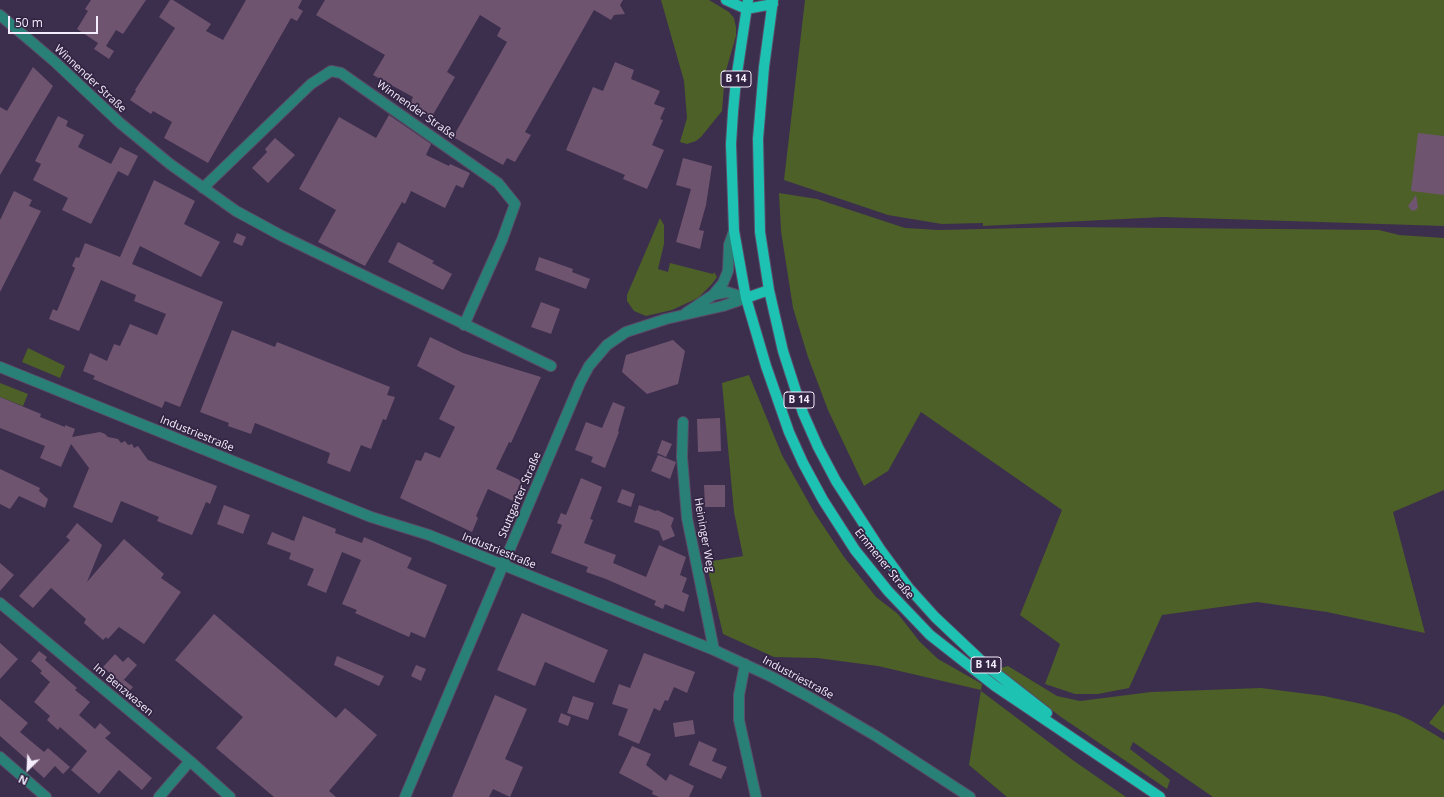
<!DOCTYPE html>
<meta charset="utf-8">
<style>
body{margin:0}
#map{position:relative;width:1444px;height:797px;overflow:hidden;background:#3c2e4d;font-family:"Open Sans",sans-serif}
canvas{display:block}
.north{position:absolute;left:8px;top:749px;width:40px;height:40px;-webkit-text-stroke:3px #322442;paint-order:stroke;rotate:204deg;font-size:11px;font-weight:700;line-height:16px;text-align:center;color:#f4edfd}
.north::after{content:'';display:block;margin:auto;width:14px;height:18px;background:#f4edfd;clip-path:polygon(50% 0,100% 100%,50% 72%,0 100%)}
.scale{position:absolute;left:8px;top:16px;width:90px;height:18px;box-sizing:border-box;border:2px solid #f4edfd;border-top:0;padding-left:5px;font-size:12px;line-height:14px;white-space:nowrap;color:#f4edfd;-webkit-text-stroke:3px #322442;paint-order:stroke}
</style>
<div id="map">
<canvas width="1444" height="797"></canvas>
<div class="north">N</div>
<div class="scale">50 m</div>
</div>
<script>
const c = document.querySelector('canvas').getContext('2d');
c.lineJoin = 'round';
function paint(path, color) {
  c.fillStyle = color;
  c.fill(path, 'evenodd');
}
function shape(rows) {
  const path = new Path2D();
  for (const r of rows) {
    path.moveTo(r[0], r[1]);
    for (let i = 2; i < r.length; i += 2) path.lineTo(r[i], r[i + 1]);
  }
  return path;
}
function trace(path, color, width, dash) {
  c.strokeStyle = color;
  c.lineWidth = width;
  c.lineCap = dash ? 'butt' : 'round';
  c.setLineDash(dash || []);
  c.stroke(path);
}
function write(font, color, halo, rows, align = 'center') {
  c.font = font + ' "Open Sans",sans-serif';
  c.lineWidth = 3.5;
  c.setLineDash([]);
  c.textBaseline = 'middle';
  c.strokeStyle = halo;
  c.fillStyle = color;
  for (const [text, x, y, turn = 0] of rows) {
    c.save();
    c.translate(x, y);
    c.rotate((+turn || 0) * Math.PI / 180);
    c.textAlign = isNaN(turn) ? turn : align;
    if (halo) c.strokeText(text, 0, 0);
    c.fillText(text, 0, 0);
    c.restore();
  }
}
paint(shape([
 [661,0,709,0,729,12,734,18,736,27,736,36,725,74,722,111,701,137,696,141,687,144,680,142,687,118,684,81],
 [805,0,1444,0,1444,226,1163,217,983,226,983,223,942,224,888,215,784,180],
 [779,193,817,199,905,228,939,230,1068,227,1379,230,1399,235,1444,238,1444,490,1393,512,1425,633,1327,612,1257,602,1162,615,1129,688,1098,694,1075,694,1045,684,1060,644,1020,615,1062,510,921,412,888,471,864,486,828,410,808,357,793,308,781,231],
 [660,218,664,225,664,244,658,269,668,272,670,263,713,274,714,272,717,277,712,284,698,298,672,310,646,316,634,311,627,301,627,295],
 [28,348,65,366,60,378,22,362],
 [749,375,782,455,814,512,844,557,876,597,898,614,920,642,938,659,982,684,981,691,1074,761,1126,797,1007,797,969,765,981,690,878,666,817,658,774,657,723,634,706,562,743,556,734,512,722,383],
 [0,383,28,394,23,406,0,397],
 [1008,666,1057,696,1080,701,1151,692,1261,688,1324,696,1362,704,1397,714,1412,721,1444,740,1444,797,1213,797,1133,742,1130,749,1170,780,1167,789,1061,717,997,669],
 [1444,704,1444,733,1429,723]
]), '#4d6027');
paint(shape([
 [91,0,146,0,123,34,116,30,106,46,114,51,109,59,94,49,98,43,77,29,88,11,85,9],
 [170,0,173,0,211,24,206,31,223,40,246,0,302,0,298,8,303,11,297,21,291,18,208,163,164,138,172,122,153,111,151,114,130,100,136,91,135,90,175,28,159,17],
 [325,0,623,0,620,5,625,14,614,15,611,20,594,10,525,132,531,135,515,162,507,158,503,165,453,137,507,42,497,36,501,28,480,15,447,72,455,77,431,118,409,106,413,97,373,75,385,55,316,15],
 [615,62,634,70,631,79,660,91,654,104,665,108,660,119,663,120,652,145,664,150,647,189,623,179,625,175,566,150,593,87,603,91],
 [33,67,53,86,0,175,0,107,7,111],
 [389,115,431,144,426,155,449,166,450,164,470,173,463,188,456,185,445,208,411,191,405,204,402,202,365,266,318,242,336,210,299,189,339,117,376,138],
 [58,116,68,121,66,126,84,135,78,147,111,164,120,147,138,156,128,176,118,171,91,224,62,210,68,198,33,180,41,164,35,161],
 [1418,133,1444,136,1444,195,1411,191],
 [275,138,295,155,268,183,252,168,267,152,265,149],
 [683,158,712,166,706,205,699,230,704,231,700,249,676,242,691,189,676,185],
 [154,180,195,201,184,224,220,242,201,277,140,246,132,264,223,302,180,407,165,401,162,408,93,379,95,376,83,371,90,353,107,361,114,344,120,346,130,324,157,335,166,314,134,301,136,295,101,280,79,331,49,319,53,309,57,311,75,268,72,266,76,257,79,258,85,243,120,257],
 [14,191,32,200,29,206,41,211,0,292,0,220],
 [1416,195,1418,207,1416,210,1412,211,1408,206],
 [237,233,246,237,242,246,233,242],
 [398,242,434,261,432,263,452,274,443,290,388,262],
 [539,257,573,269,572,272,590,279,586,289,535,270],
 [541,302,560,309,551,334,531,327],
 [232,330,275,347,277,342,390,387,387,395,395,397,386,420,383,419,371,449,361,445,350,472,327,463,330,453,255,423,251,434,228,426,229,423,200,412],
 [430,337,463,353,541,377,511,443,509,442,496,469,522,481,513,501,488,489,476,516,478,518,472,532,400,498,416,460,421,461,425,452,440,458,455,427,439,419,455,386,417,366],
 [673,340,685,351,678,384,647,394,622,372,626,355],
 [0,397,41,414,40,417,65,427,65,425,75,429,72,437,100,432,105,434,108,437,118,439,121,443,125,441,128,445,132,444,134,448,138,446,148,460,217,486,210,504,206,502,192,535,157,521,159,517,121,501,112,523,73,507,89,468,71,444,61,467,40,458,45,446,0,428],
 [613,402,625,407,618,431,619,432,605,468,591,462,593,457,575,450,586,422,602,428],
 [720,418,721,451,698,452,697,419],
 [662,440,672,444,666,457,657,453],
 [658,455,676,462,670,479,651,471],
 [0,469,40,488,39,491,48,499,45,508,19,496,10,509,0,504],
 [581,478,602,487,590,519,593,520,584,543,616,555,613,563,646,577,659,545,686,557,680,575,687,578,682,592,689,595,684,612,665,604,663,609,654,605,656,601,606,579,586,572,588,567,551,553,562,525,557,523,561,513,566,515],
 [704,485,725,485,725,507,705,507],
 [622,489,635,494,631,507,617,502],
 [224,505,250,515,243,534,217,524],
 [639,505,656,511,657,510,674,518,671,526,675,536,663,541,659,531,634,522],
 [303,516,336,529,335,533,362,543,364,537,412,558,407,568,447,585,425,638,411,632,409,637,355,613,357,610,342,604,361,560,342,552,326,593,307,585,314,569,289,559,291,553,267,544,272,532,294,541],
 [77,523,102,545,87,582,124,539,164,574,161,578,181,592,144,644,119,627,108,639,106,637,103,640,84,623,86,619,51,588,33,608,19,596,70,540,66,537],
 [0,563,14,575,0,591],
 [522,613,608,650,594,683,545,662,535,686,497,670],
 [214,614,336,718,345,708,377,735,329,791,336,797,274,797,216,748,243,717,175,660],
 [0,643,18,659,0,679],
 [39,651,47,657,45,660,77,688,75,690,90,702,79,715,95,729,100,723,111,733,105,738,152,778,142,790,119,770,99,794,71,770,87,751,60,727,58,730,47,720,50,716,34,702,50,682,40,673,42,671,31,661],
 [644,653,695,672,687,693,674,687,668,701,665,700,660,711,654,708,639,744,618,735,628,709,612,704,619,684,630,688],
 [115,654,123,662,128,657,137,665,121,683,103,667],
 [337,656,384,676,379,686,334,665],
 [416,665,426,669,421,681,411,676],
 [124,680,133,687,125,696,116,688],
 [495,695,527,709,505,759,523,767,510,797,493,789,489,797,452,797],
 [573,696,594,703,588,720,567,713],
 [0,699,28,723,20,732,44,752,48,748,70,767,63,774,55,766,44,778,32,767,33,765,0,736],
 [561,713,571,717,568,726,558,722],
 [693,720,695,734,675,737,673,723],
 [699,741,717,749,712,761,727,767,721,779,689,765],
 [632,746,651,754,646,765,666,781,670,774,694,786,689,797,659,797,652,794,653,791,619,773]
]), '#6f5470');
const minor = shape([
 [0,15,54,61,120,123,170,164,236,211,282,236,551,366],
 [203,188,311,84,331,71,341,73,498,183,515,204,502,240,464,325],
 [713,295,727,292,746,298],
 [686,313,713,295,723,283,728,271,729,245,734,231],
 [0,367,371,517,429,535,714,650,772,677,811,698,876,736,970,797],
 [683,422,682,457,687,518,714,650],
 [0,603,190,761,230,797],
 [745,664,739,695,739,720,756,797],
 [0,757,46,797],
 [159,797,190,761],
 [405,797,580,383,589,366,607,345,626,332,666,319,723,306,746,298]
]);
const major = shape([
 [726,0,746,9,773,4],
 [748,0,736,80,733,112,731,144,734,231,746,298,766,366,789,432,803,463,823,500,855,550,888,591,930,635,995,686,1160,797],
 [773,0,764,67,758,139,760,232,769,290,783,351,803,413,818,447,836,481,880,549,908,587,935,617,988,667,1047,713],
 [746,298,769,290]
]);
trace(minor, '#594d69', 12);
trace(major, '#594d69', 12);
trace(minor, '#288076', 10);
trace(major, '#1dc2b3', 10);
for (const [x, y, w] of [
 [736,79,30],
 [799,400,30],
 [986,665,30]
]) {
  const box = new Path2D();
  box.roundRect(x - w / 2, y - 8, w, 16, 3);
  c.fillStyle = '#322442';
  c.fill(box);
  trace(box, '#f4edfd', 1);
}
write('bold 10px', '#f4edfd', null, [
 ["B 14",736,79],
 ["B 14",799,400],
 ["B 14",986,665]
]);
write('11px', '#f4edfd', '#322442', [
 ["Winnender Straße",90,79,43],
 ["Winnender Straße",416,110,35],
 ["Industriestraße",197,434,22],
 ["Stuttgarter Straße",520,495,-67],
 ["Heininger Weg",704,535,80],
 ["Industriestraße",499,551,22],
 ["Emmener Straße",884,564,51],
 ["Industriestraße",798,678,28],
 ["Im Benzwasen",123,690,40]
]);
</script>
